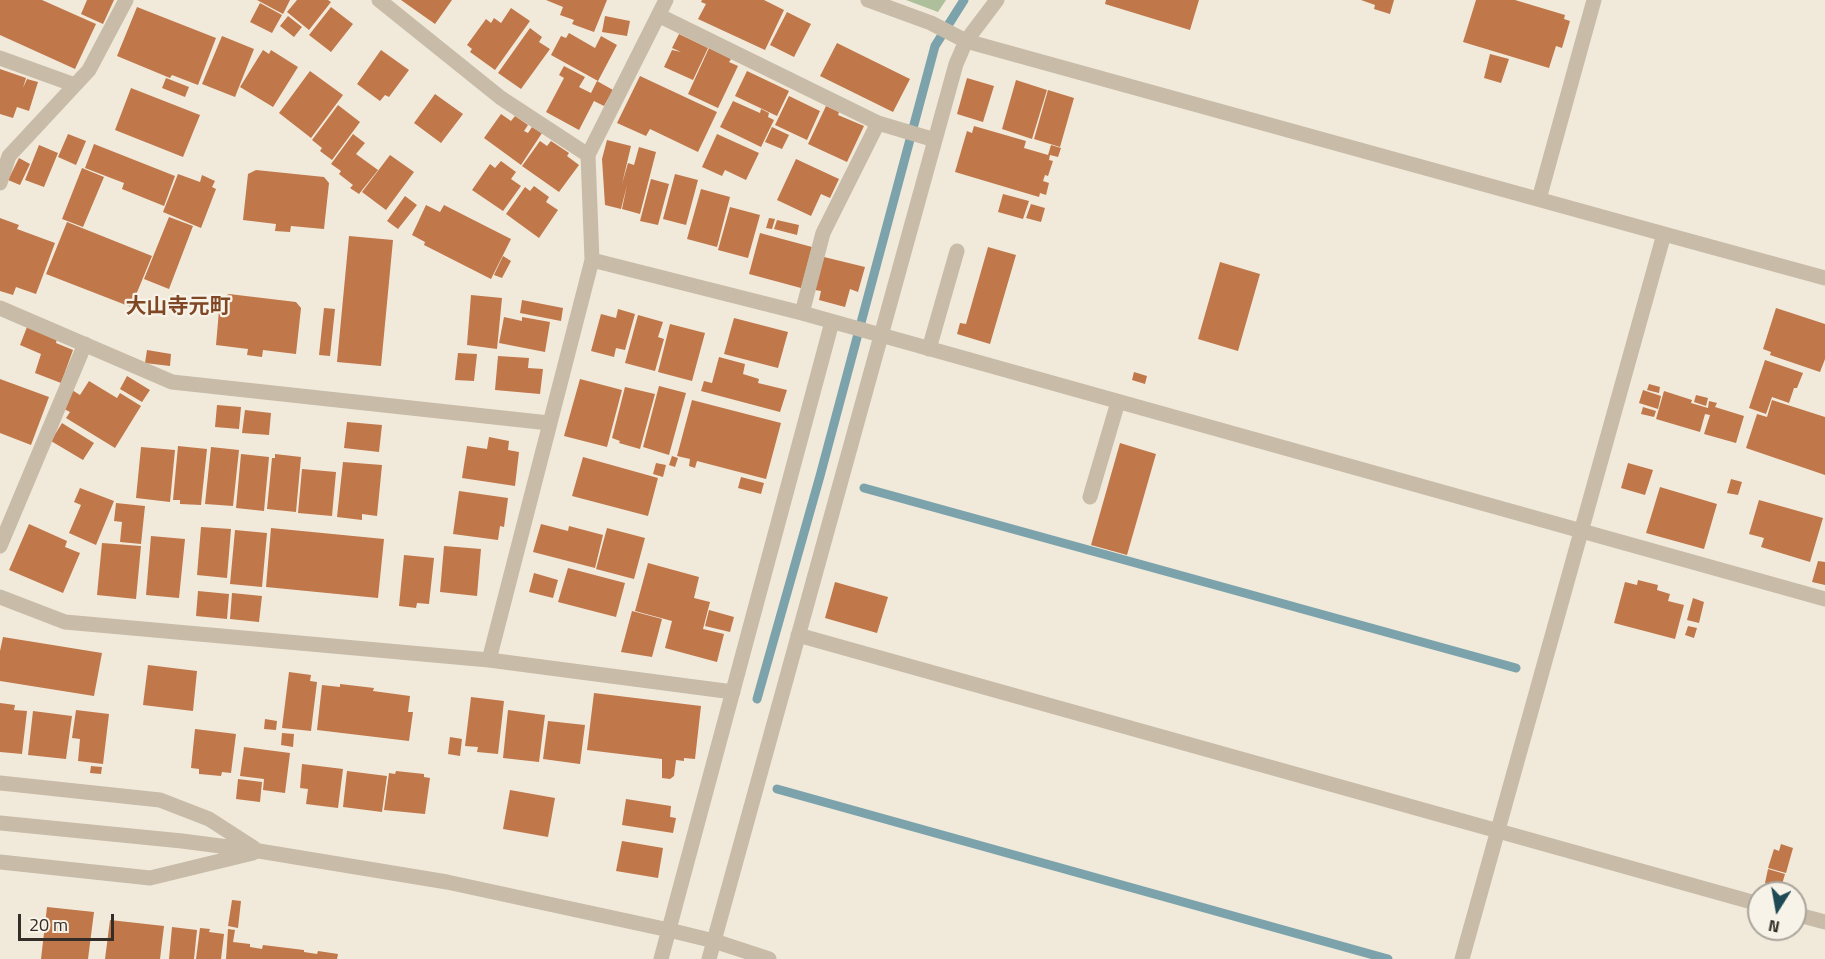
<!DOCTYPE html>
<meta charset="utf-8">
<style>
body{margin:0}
#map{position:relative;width:1825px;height:959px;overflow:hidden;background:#f1eadb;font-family:"Titillium Web",sans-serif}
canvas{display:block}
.north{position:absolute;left:1747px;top:881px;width:60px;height:60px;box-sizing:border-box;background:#f8f3e8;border:2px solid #aaa49b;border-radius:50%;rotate:191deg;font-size:16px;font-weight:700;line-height:24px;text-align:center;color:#352e28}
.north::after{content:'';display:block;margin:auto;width:21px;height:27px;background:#1f4a55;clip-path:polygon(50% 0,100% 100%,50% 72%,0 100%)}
.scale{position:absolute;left:18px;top:914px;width:96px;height:27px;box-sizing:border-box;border:3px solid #352e28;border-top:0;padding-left:8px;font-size:18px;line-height:21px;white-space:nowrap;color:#352e28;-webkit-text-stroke:4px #f8f3e8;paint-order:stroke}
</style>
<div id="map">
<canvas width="1825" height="959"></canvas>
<div class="north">N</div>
<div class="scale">20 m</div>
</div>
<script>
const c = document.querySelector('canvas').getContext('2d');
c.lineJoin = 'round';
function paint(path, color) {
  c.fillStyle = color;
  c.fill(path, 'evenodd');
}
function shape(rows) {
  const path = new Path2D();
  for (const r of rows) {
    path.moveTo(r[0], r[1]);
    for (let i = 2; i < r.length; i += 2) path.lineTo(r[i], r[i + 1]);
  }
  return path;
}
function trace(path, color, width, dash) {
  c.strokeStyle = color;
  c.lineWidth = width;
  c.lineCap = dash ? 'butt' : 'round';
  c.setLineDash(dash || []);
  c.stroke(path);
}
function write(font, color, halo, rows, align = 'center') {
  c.font = font + ' "Titillium Web","Noto Sans JP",sans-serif';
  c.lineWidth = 4.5;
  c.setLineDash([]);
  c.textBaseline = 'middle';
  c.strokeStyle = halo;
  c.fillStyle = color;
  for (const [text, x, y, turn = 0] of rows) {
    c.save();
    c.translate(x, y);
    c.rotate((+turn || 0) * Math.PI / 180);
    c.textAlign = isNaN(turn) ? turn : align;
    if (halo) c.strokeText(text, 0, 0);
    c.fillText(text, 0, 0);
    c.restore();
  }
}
paint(shape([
 [906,0,946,0,938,12]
]), '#aebf9c');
trace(shape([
 [864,488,1516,668],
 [757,699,820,476,935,46,964,0],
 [777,789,1388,959]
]), '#7ca3ac', 9);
paint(shape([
 [0,0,42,0,96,24,75,69,0,35],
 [87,0,114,0,103,24,81,14],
 [257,0,290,0,283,14],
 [297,0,328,0,331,2,309,30,287,12],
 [401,0,452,0,435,24],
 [546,0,607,0,594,32,572,24,574,20,560,15,563,7],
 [702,0,764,0,784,10,765,50,698,19,706,4,701,2],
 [1106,0,1199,0,1190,30,1105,4],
 [1361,0,1394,0,1390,14,1374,9,1375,5],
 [1476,0,1515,0,1565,15,1564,19,1570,21,1562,48,1556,46,1549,68,1463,42],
 [260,3,282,15,272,33,250,22],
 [137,7,216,38,198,85,172,75,170,78,117,56],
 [331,7,353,24,331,52,309,35],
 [511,8,530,21,495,70,470,52,472,49,467,45,486,19,491,23,494,18,501,23],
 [787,12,811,24,794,57,770,45],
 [288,16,302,27,294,37,280,26],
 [605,16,630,21,627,36,602,32],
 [530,28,542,37,539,42,550,49,521,89,498,73],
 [569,33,595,48,601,36,617,45,598,81,551,55,561,36,566,38],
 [679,34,708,48,693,80,664,67,672,50,681,52,672,48],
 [222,36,254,49,235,97,202,84],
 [837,43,910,79,893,112,820,76],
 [709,48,731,59,729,62,738,66,718,108,688,94],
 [263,50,269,54,271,50,298,67,273,107,240,87],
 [381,50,409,70,389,97,385,95,380,101,357,84],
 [1490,54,1509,59,1501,83,1484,78],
 [564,66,585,77,579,87,591,93,597,81,613,90,604,106,594,101,579,130,546,112,564,78,559,75],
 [0,69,26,78,23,88,27,79,38,82,29,111,17,107,13,118,0,114],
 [310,71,343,95,311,138,279,113],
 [747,71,789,91,777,116,735,96],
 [640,76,717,112,698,152,650,129,646,136,617,123],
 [166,78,189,87,185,97,162,88],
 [967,78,994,86,983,122,957,114],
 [1016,80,1047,90,1032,139,1002,129],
 [131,88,200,115,183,157,115,130],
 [1048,90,1074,98,1060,147,1034,139],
 [435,94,463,114,441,143,414,123],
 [789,96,820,111,807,140,775,125],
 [733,101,760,113,761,109,769,113,768,117,774,120,761,147,720,127],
 [338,105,360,122,332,160,320,151,322,148,312,140],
 [826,106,839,112,838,115,864,126,847,162,808,144],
 [501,114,511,121,515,116,528,125,524,131,528,133,532,127,542,133,521,165,484,138],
 [974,126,1026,141,1024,148,1048,155,1051,145,1061,148,1058,157,1050,155,1049,160,1053,161,1048,176,1045,175,1043,181,1049,183,1046,195,1040,193,1039,197,955,172,967,131,972,133],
 [772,127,789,135,782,149,765,142],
 [68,134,86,141,76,165,58,157],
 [353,134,365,143,356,154,378,170,359,194,350,188,353,185,339,174,341,171,331,164],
 [717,134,759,153,746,180,725,170,722,176,702,167],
 [607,140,631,146,622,184,628,163,634,165,639,147,656,152,640,214,622,209,627,185,621,209,605,205,602,159],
 [540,141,547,146,551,141,569,153,567,156,579,165,559,192,522,166],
 [94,144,175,176,164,206,122,189,124,183,85,168],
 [39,145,58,153,44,187,25,180],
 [390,155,414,172,386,210,362,192],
 [19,158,30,164,20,185,8,180],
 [796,159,839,179,830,198,821,194,811,216,777,200],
 [501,161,516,172,511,179,521,186,503,211,472,190,490,164,495,168],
 [82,168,104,177,83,227,62,219],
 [256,170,324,177,329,183,324,229,291,226,290,232,275,231,276,224,243,220,248,174],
 [178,174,200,182,202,175,215,181,212,187,216,189,201,228,163,212],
 [675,174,698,180,686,225,663,219],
 [651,179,669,184,658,225,640,221],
 [534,186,549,197,546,202,558,210,539,238,506,214,525,187,530,191],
 [701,189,730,197,717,247,687,239],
 [1003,194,1029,201,1023,219,998,212],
 [405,196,417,205,398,229,387,221],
 [1031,204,1045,208,1041,222,1026,218],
 [426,205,440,212,444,205,511,239,491,279,424,245,425,242,412,235],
 [730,207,760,215,748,258,718,250],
 [169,217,193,226,169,289,144,279],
 [0,218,19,225,17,229,55,243,36,294,16,287,13,295,0,291],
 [769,218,775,219,772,229,766,228],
 [777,220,799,225,797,235,774,229],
 [67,222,152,256,131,307,46,274],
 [760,233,812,247,801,288,749,274],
 [349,236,393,240,381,366,337,362],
 [988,247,1016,255,990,344,957,334,960,323,966,324],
 [503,256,511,261,502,278,494,275],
 [824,257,865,267,858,292,850,289,845,307,819,300,821,291,815,290],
 [1220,262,1260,274,1238,351,1198,339],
 [229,294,296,302,301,308,296,354,263,350,262,357,247,355,248,349,216,345,220,299],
 [471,295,502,298,497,349,467,345],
 [522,300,563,308,561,321,520,313],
 [324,308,335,309,330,356,319,355],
 [1776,308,1825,324,1825,359,1820,372,1770,355,1771,352,1763,349],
 [618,309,635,314,625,350,616,348,614,357,591,351,601,314,616,318],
 [638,315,663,322,658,337,664,339,655,371,625,363],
 [504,317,522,321,522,317,550,322,545,352,499,343],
 [734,318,788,332,778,368,724,354],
 [670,324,705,333,692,381,658,372],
 [27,327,57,338,56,343,73,350,61,383,35,373,41,354,20,345],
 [147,350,171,354,170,366,145,363],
 [458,353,477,354,474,381,455,380],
 [498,356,529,358,528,368,543,369,540,394,495,390],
 [719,357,745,364,743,374,759,379,758,383,787,390,780,412,701,391,704,381,712,383],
 [1765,360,1803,373,1797,388,1794,388,1789,403,1772,397,1766,414,1749,408],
 [1134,372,1147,376,1145,384,1132,380],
 [127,376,150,390,142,402,120,389],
 [0,379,49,397,31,445,0,433],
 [580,379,622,390,607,447,564,436],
 [89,381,117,398,120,393,141,406,115,448,66,418,70,412,62,408,72,390,80,395],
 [1649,384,1660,387,1659,393,1647,390],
 [659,386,686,393,669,455,643,447],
 [625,387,655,394,640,449,619,443,620,441,612,438],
 [1643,390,1661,396,1658,409,1639,403],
 [1664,391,1692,400,1691,403,1708,408,1709,401,1717,403,1715,407,1744,416,1736,443,1704,434,1710,415,1705,414,1700,432,1656,419],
 [1696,395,1708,398,1706,406,1694,402],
 [692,400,781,423,766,479,697,461,695,468,689,466,690,459,677,456],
 [1772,400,1825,417,1825,475,1746,448,1757,414,1767,417],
 [217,405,241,407,239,429,215,427],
 [1643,407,1656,411,1654,417,1641,414],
 [245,410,271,413,269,435,242,433],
 [347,422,382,425,379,452,344,448],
 [62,423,94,443,83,460,51,441],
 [489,437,509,441,508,450,519,452,515,486,462,478,467,446,487,449],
 [1120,443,1156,454,1127,555,1091,545],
 [178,446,207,449,201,505,180,504,180,500,173,500],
 [141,447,175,450,170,502,136,498],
 [211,447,239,450,233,506,205,504],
 [241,454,269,457,264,511,236,508],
 [275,454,301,457,296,512,267,509,272,458,275,458],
 [672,456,678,458,675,467,669,465],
 [583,457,658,478,648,516,572,496],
 [343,462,382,465,377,516,362,514,362,520,337,517],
 [656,463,666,465,663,477,653,474],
 [1628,463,1653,470,1645,495,1621,488],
 [302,469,336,472,332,516,298,513],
 [741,477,764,483,761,494,738,488],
 [1731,479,1742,482,1738,495,1727,493],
 [1660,487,1717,504,1704,549,1646,533],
 [80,488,114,501,96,545,69,533,81,505,74,502],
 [459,491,508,498,504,527,500,526,498,540,453,534],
 [1759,500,1823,518,1810,562,1761,547,1764,538,1749,534],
 [116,503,145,506,141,544,120,542,122,522,114,521],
 [29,524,67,541,65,547,80,553,63,593,9,570],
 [541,524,568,531,569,526,603,535,595,568,533,552],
 [201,527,231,529,227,578,197,575],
 [271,528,384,539,378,598,266,587],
 [607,528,645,538,634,579,596,569],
 [235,530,267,533,262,587,230,584],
 [151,536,185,539,179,598,146,595],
 [102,543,141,546,136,599,97,595],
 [444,546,481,549,477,596,440,592],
 [404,555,434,558,429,604,417,603,416,608,399,606],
 [1818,561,1825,562,1825,585,1812,582],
 [648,563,699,577,694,598,710,602,703,629,724,634,717,662,665,648,672,621,635,611],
 [568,568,625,583,616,617,558,602],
 [534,573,558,580,553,598,529,592],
 [1638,580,1658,585,1657,590,1670,594,1668,601,1684,605,1675,639,1614,623,1625,582,1637,585],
 [835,582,888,597,877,633,825,618],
 [198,591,229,594,227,619,196,616],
 [232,593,262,596,259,622,230,619],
 [1693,598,1704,602,1699,623,1687,620],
 [709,610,734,617,730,632,705,626],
 [632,611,662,619,652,657,621,652],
 [1688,626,1697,628,1694,638,1685,635],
 [3,637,102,653,94,696,0,681,0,651],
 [148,665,197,671,193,711,143,705],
 [289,672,311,675,310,681,317,682,311,731,282,728],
 [340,684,374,688,373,691,410,696,408,712,413,712,409,741,317,730,322,685,340,687],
 [594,693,701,706,695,759,684,758,684,761,676,760,674,776,670,779,662,778,662,759,587,750],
 [471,697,504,701,498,754,477,752,478,747,465,746],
 [0,703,15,705,14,710,27,711,22,754,0,752],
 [76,710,109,714,103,764,78,761,80,739,72,738],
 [508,710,545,715,539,762,503,758],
 [33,711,72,716,66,759,28,755],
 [265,719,277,721,276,730,264,729],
 [548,721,585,725,580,764,543,759],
 [195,729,236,734,231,773,222,772,221,776,199,774,199,769,191,768],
 [282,733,294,734,293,747,281,745],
 [450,737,462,739,460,756,448,754],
 [244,747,290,753,285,793,263,790,264,779,240,776],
 [302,764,343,769,338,808,306,804,308,789,300,788],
 [91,766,102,767,101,774,90,773],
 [347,771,387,776,382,812,343,807],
 [396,771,424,774,424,777,430,778,425,814,384,810,389,773,395,774],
 [238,779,262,782,260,802,236,799],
 [510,790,555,798,548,837,503,829],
 [626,799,671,806,670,817,676,818,673,833,622,825],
 [622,841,663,848,658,878,616,871],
 [1781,844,1793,848,1786,873,1768,868,1774,849,1779,851],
 [1768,869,1785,874,1781,888,1765,883],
 [232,900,241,901,238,928,228,926],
 [47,907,94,912,88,959,41,959],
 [110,920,164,926,160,959,105,959],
 [172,927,197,930,194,959,169,959],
 [200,928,210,929,209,932,224,934,221,959,196,959],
 [228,929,235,930,233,942,250,944,250,947,262,949,263,945,304,950,304,952,317,954,318,951,338,954,337,959,226,959]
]), '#c0774a');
trace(shape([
 [379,0,501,98,588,155],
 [868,0,931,23,966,41,1664,234],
 [660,16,878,123,935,140],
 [0,58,75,85],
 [0,183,9,156,89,70,126,0],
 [1539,199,1594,0],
 [592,260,588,155,666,0],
 [0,308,172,382,549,423],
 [802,313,823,233,878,123],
 [929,349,957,251],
 [1090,497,1118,402],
 [0,546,85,344],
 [0,597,65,622,489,660,733,692],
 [798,635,1759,904],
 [489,660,592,260,802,313,1825,599],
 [0,783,160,800,209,819,254,848],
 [0,823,182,841,259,851,447,882,669,930,714,941,769,959],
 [0,862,150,878,253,853],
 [1795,914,1825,922],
 [661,959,832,322],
 [709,959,956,64,966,41,997,0],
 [1462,959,1664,234,1825,278]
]), '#c8bba8', 15);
write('bold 21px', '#804725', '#f8f3e8', [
 ["大山寺元町",178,308]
]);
</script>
